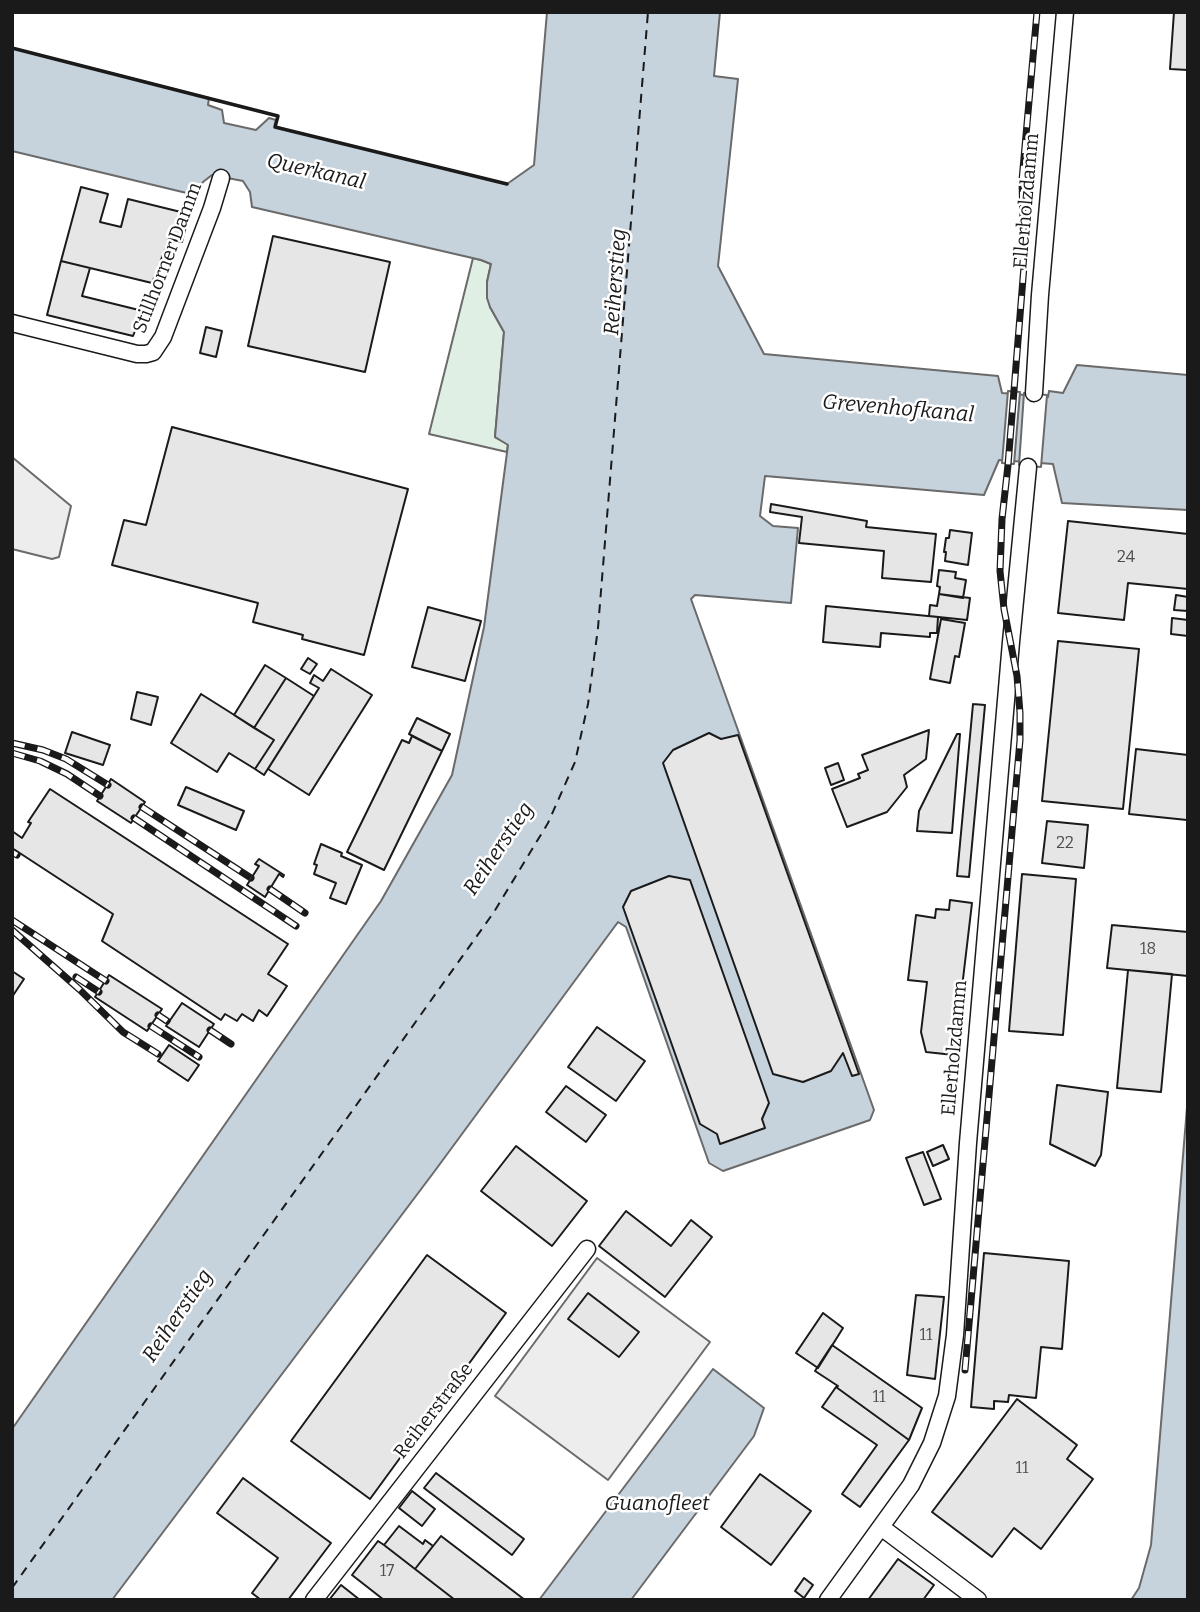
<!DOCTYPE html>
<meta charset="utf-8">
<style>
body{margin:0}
#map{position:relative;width:1200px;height:1612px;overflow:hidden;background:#fff;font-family:Bitter,serif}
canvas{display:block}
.frame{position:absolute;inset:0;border:14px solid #1a1a1a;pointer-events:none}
</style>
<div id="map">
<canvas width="1200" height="1612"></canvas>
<div class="frame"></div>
</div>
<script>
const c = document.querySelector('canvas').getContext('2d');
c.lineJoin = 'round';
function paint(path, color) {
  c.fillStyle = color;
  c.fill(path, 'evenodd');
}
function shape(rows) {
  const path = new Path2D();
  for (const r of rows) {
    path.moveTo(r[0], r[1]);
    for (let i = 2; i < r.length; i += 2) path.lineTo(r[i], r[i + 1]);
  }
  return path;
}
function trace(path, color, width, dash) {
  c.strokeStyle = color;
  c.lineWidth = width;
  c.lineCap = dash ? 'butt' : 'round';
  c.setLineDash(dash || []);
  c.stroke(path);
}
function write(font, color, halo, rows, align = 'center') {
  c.font = font + ' Bitter,serif';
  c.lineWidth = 5;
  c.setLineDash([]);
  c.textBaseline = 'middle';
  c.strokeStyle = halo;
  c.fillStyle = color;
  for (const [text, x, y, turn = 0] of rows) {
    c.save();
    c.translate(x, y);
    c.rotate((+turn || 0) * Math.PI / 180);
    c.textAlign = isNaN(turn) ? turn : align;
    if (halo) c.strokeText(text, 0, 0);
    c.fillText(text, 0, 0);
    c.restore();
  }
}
const green = shape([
 [473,258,481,260,491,264,487,282,490,307,504,332,495,437,508,444,507,452,429,434,473,258]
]);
paint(green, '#e0efe3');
trace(green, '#6a6a6a', 2);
const parking = shape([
 [12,457,71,506,59,557,52,559,12,549,12,457],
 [597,1258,710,1342,608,1480,495,1396,597,1258]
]);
paint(parking, '#ededed');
trace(parking, '#6a6a6a', 2);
const water = shape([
 [547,12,720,12,714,76,738,79,718,266,764,354,998,376,1002,393,1048,397,1049,391,1063,393,1077,365,1188,375,1188,510,1062,503,1053,464,999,460,984,495,765,476,760,516,773,526,798,528,791,603,695,595,691,599,874,1110,870,1120,723,1171,709,1163,626,927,618,922,434,1172,112,1600,12,1600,12,1429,381,901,452,775,484,627,508,445,495,437,504,332,490,307,487,298,487,282,491,264,481,260,252,207,250,192,243,181,212,175,203,182,195,195,12,151,12,48,209,98,208,105,222,110,224,123,256,130,269,118,276,120,275,127,507,184,534,165,547,12],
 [1188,1095,1188,1600,1131,1600,1139,1588,1151,1545,1188,1095],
 [713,1369,764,1408,754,1436,631,1600,539,1600,713,1369]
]);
paint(water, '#c6d2dc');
trace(water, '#6a6a6a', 2);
const pier = shape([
 [1008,391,1020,392,1014,464,1002,463,1008,391],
 [1024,393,1047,395,1041,467,1019,465,1024,393]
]);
paint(pier, '#fff');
trace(pier, '#6a6a6a', 2);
trace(shape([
 [12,1588,494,912,548,823,575,762,588,704,598,628,648,12]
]), '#1a1a1a', 2, [9, 7]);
const building = shape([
 [1174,12,1188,12,1188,70,1170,69,1174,12],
 [81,187,108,194,100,222,121,227,128,199,189,214,182,242,169,239,152,283,61,261,81,187],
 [273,236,390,262,365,372,248,346,273,236],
 [61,261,90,268,82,296,143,311,133,336,47,315,61,261],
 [206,327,222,331,216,357,200,353,206,327],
 [172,427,408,489,364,655,302,639,303,635,253,622,258,603,112,565,124,520,146,525,172,427],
 [771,504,867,521,866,527,936,534,931,582,882,578,884,551,799,543,802,517,770,512,771,504],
 [1068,521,1188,534,1188,589,1128,583,1124,620,1058,613,1068,521],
 [950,530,972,533,968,565,945,561,946,552,944,552,946,538,949,538,950,530],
 [939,570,956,572,955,578,966,580,963,598,939,594,940,587,937,586,939,570],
 [939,594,970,598,967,620,929,616,930,605,937,606,939,594],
 [1176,595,1188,597,1188,611,1174,610,1176,595],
 [826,606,938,617,937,633,930,633,930,637,881,633,880,647,823,642,826,606],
 [428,607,481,621,465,681,412,667,428,607],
 [1172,618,1188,620,1188,636,1171,634,1172,618],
 [941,619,965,623,959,657,955,656,950,683,930,679,941,619],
 [1058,641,1139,649,1123,809,1042,801,1058,641],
 [308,658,317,664,310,674,301,669,308,658],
 [265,665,286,678,254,728,234,715,265,665],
 [331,669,372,695,309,795,268,769,319,688,310,683,314,675,323,681,331,669],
 [286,678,314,696,264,775,255,769,274,740,254,728,286,678],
 [137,692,158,697,151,725,131,719,137,692],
 [201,694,274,740,255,769,229,753,217,772,171,743,201,694],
 [973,704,985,705,969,877,957,876,973,704],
 [417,718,450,734,442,751,409,734,417,718],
 [929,730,926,759,904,775,907,787,887,812,847,827,832,789,860,778,858,774,868,770,862,755,929,730],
 [72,732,110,745,103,765,65,753,72,732],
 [709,733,721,739,738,735,859,1074,852,1076,843,1053,831,1071,803,1082,773,1074,663,763,673,750,709,733],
 [957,734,960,734,952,833,917,831,919,811,957,734],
 [412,736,442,751,384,870,347,852,402,740,409,743,412,736],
 [1136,749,1188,755,1187,820,1129,814,1136,749],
 [838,763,844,780,831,785,825,768,838,763],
 [111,779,145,802,131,823,97,801,111,779],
 [186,787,244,811,236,830,178,805,186,787],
 [50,789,288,944,268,974,287,986,267,1016,259,1010,253,1021,242,1014,237,1021,225,1014,221,1020,102,941,113,914,12,848,12,831,22,838,31,823,28,822,50,789],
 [1047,821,1088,825,1084,868,1042,863,1047,821],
 [321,844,342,853,341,856,362,865,346,904,330,898,336,883,314,874,317,865,314,864,321,844],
 [259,859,284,875,283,877,279,874,265,897,247,885,259,866,255,864,259,859],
 [1022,874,1076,879,1063,1035,1009,1031,1022,874],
 [669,876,690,880,769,1103,762,1119,765,1128,720,1144,717,1134,700,1124,623,907,631,891,669,876],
 [950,900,972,903,954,1055,926,1052,921,1032,927,982,908,980,916,915,935,918,936,909,949,910,950,900],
 [1112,925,1188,932,1188,976,1107,968,1112,925],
 [1128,970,1172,974,1161,1092,1117,1088,1128,970],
 [12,971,24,979,12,997,12,971],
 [109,975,162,1009,147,1031,95,997,109,975],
 [182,1003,214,1024,199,1047,166,1026,182,1003],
 [597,1027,645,1061,616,1101,568,1067,597,1027],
 [169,1045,199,1065,188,1081,158,1061,169,1045],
 [1057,1085,1108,1092,1101,1155,1095,1166,1050,1144,1057,1085],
 [566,1086,606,1115,586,1142,546,1112,566,1086],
 [943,1145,949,1159,933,1166,927,1152,943,1145],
 [516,1146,587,1201,552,1246,481,1191,516,1146],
 [923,1152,941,1199,924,1205,906,1158,923,1152],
 [626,1211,671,1246,691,1220,712,1237,665,1297,599,1246,626,1211],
 [984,1253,1069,1261,1062,1349,1041,1347,1036,1398,1009,1395,1008,1402,994,1401,994,1409,971,1407,984,1253],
 [427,1255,506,1313,370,1499,291,1441,427,1255],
 [588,1293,639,1332,619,1357,568,1319,588,1293],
 [916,1295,944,1297,935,1379,907,1375,916,1295],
 [823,1313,843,1328,818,1368,796,1353,823,1313],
 [832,1345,922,1408,909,1440,836,1387,838,1386,815,1371,832,1345],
 [836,1387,909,1440,860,1507,842,1494,877,1445,822,1407,836,1387],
 [1017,1399,1077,1445,1067,1459,1093,1479,1041,1549,1014,1528,992,1557,932,1512,1017,1399],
 [436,1473,524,1539,512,1555,424,1488,436,1473],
 [760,1474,811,1511,771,1565,721,1527,760,1474],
 [243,1478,331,1543,288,1600,261,1600,252,1593,278,1558,217,1513,243,1478],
 [412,1491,435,1509,422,1526,399,1508,412,1491],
 [399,1526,423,1544,425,1540,433,1546,415,1569,384,1545,399,1526],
 [441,1536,525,1600,455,1600,415,1569,441,1536],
 [378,1541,384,1545,455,1600,384,1600,352,1575,378,1541],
 [898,1559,934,1585,923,1600,868,1600,898,1559],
 [804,1578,813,1585,804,1598,795,1591,804,1578],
 [341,1585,360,1600,329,1600,341,1585]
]);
paint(building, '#e6e6e6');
trace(building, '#1a1a1a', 2);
const minor = shape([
 [12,323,137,354,146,354,153,352,163,337,212,208,221,178],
 [1034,393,1040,295,1065,12],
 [881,1527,978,1600],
 [314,1600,587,1249],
 [828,1600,911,1485,932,1443,947,1396,955,1335,968,1143,1011,642,1028,467]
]);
trace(minor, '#1a1a1a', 19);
trace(minor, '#fff', 16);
const rail = shape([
 [12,743,43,750,66,759,108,785],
 [12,753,40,761,67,774,100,796],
 [142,807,251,878],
 [134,818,296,926],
 [12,852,17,855],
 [270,889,305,913],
 [12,920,106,981],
 [12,930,79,989,123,1032,158,1054],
 [76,977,99,992],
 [158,1015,167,1021],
 [151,1026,199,1057],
 [210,1030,231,1044],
 [965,1370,1020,740,1020,713,1017,676,1004,609,1000,571,1002,519,1008,465,1024,266,1022,180,1037,12]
]);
trace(rail, '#1a1a1a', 7);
trace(rail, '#fff', 4.5, [13]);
trace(shape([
 [12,48,278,116,275,127,507,184]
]), '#1a1a1a', 3.5);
write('16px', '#4d4d4d', null, [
 ["24",1126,558],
 ["22",1065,844],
 ["18",1148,950],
 ["11",926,1336],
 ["11",879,1398],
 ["11",1022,1469],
 ["17",387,1572]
]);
write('19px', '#1a1a1a', '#fff', [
 ["Ellerholzdamm",1027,201,-85],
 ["Stillhorner Damm",168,258,-69],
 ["Ellerholzdamm",955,1048,-85],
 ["Reiherstraße",434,1411,-52]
]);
write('italic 21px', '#1a1a1a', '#fff', [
 ["Querkanal",316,172,13],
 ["Reiherstieg",616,282,-86],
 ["Grevenhofkanal",898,409,5],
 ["Reiherstieg",499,849,-56],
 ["Reiherstieg",178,1316,-56],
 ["Guanofleet",657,1504]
]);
</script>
